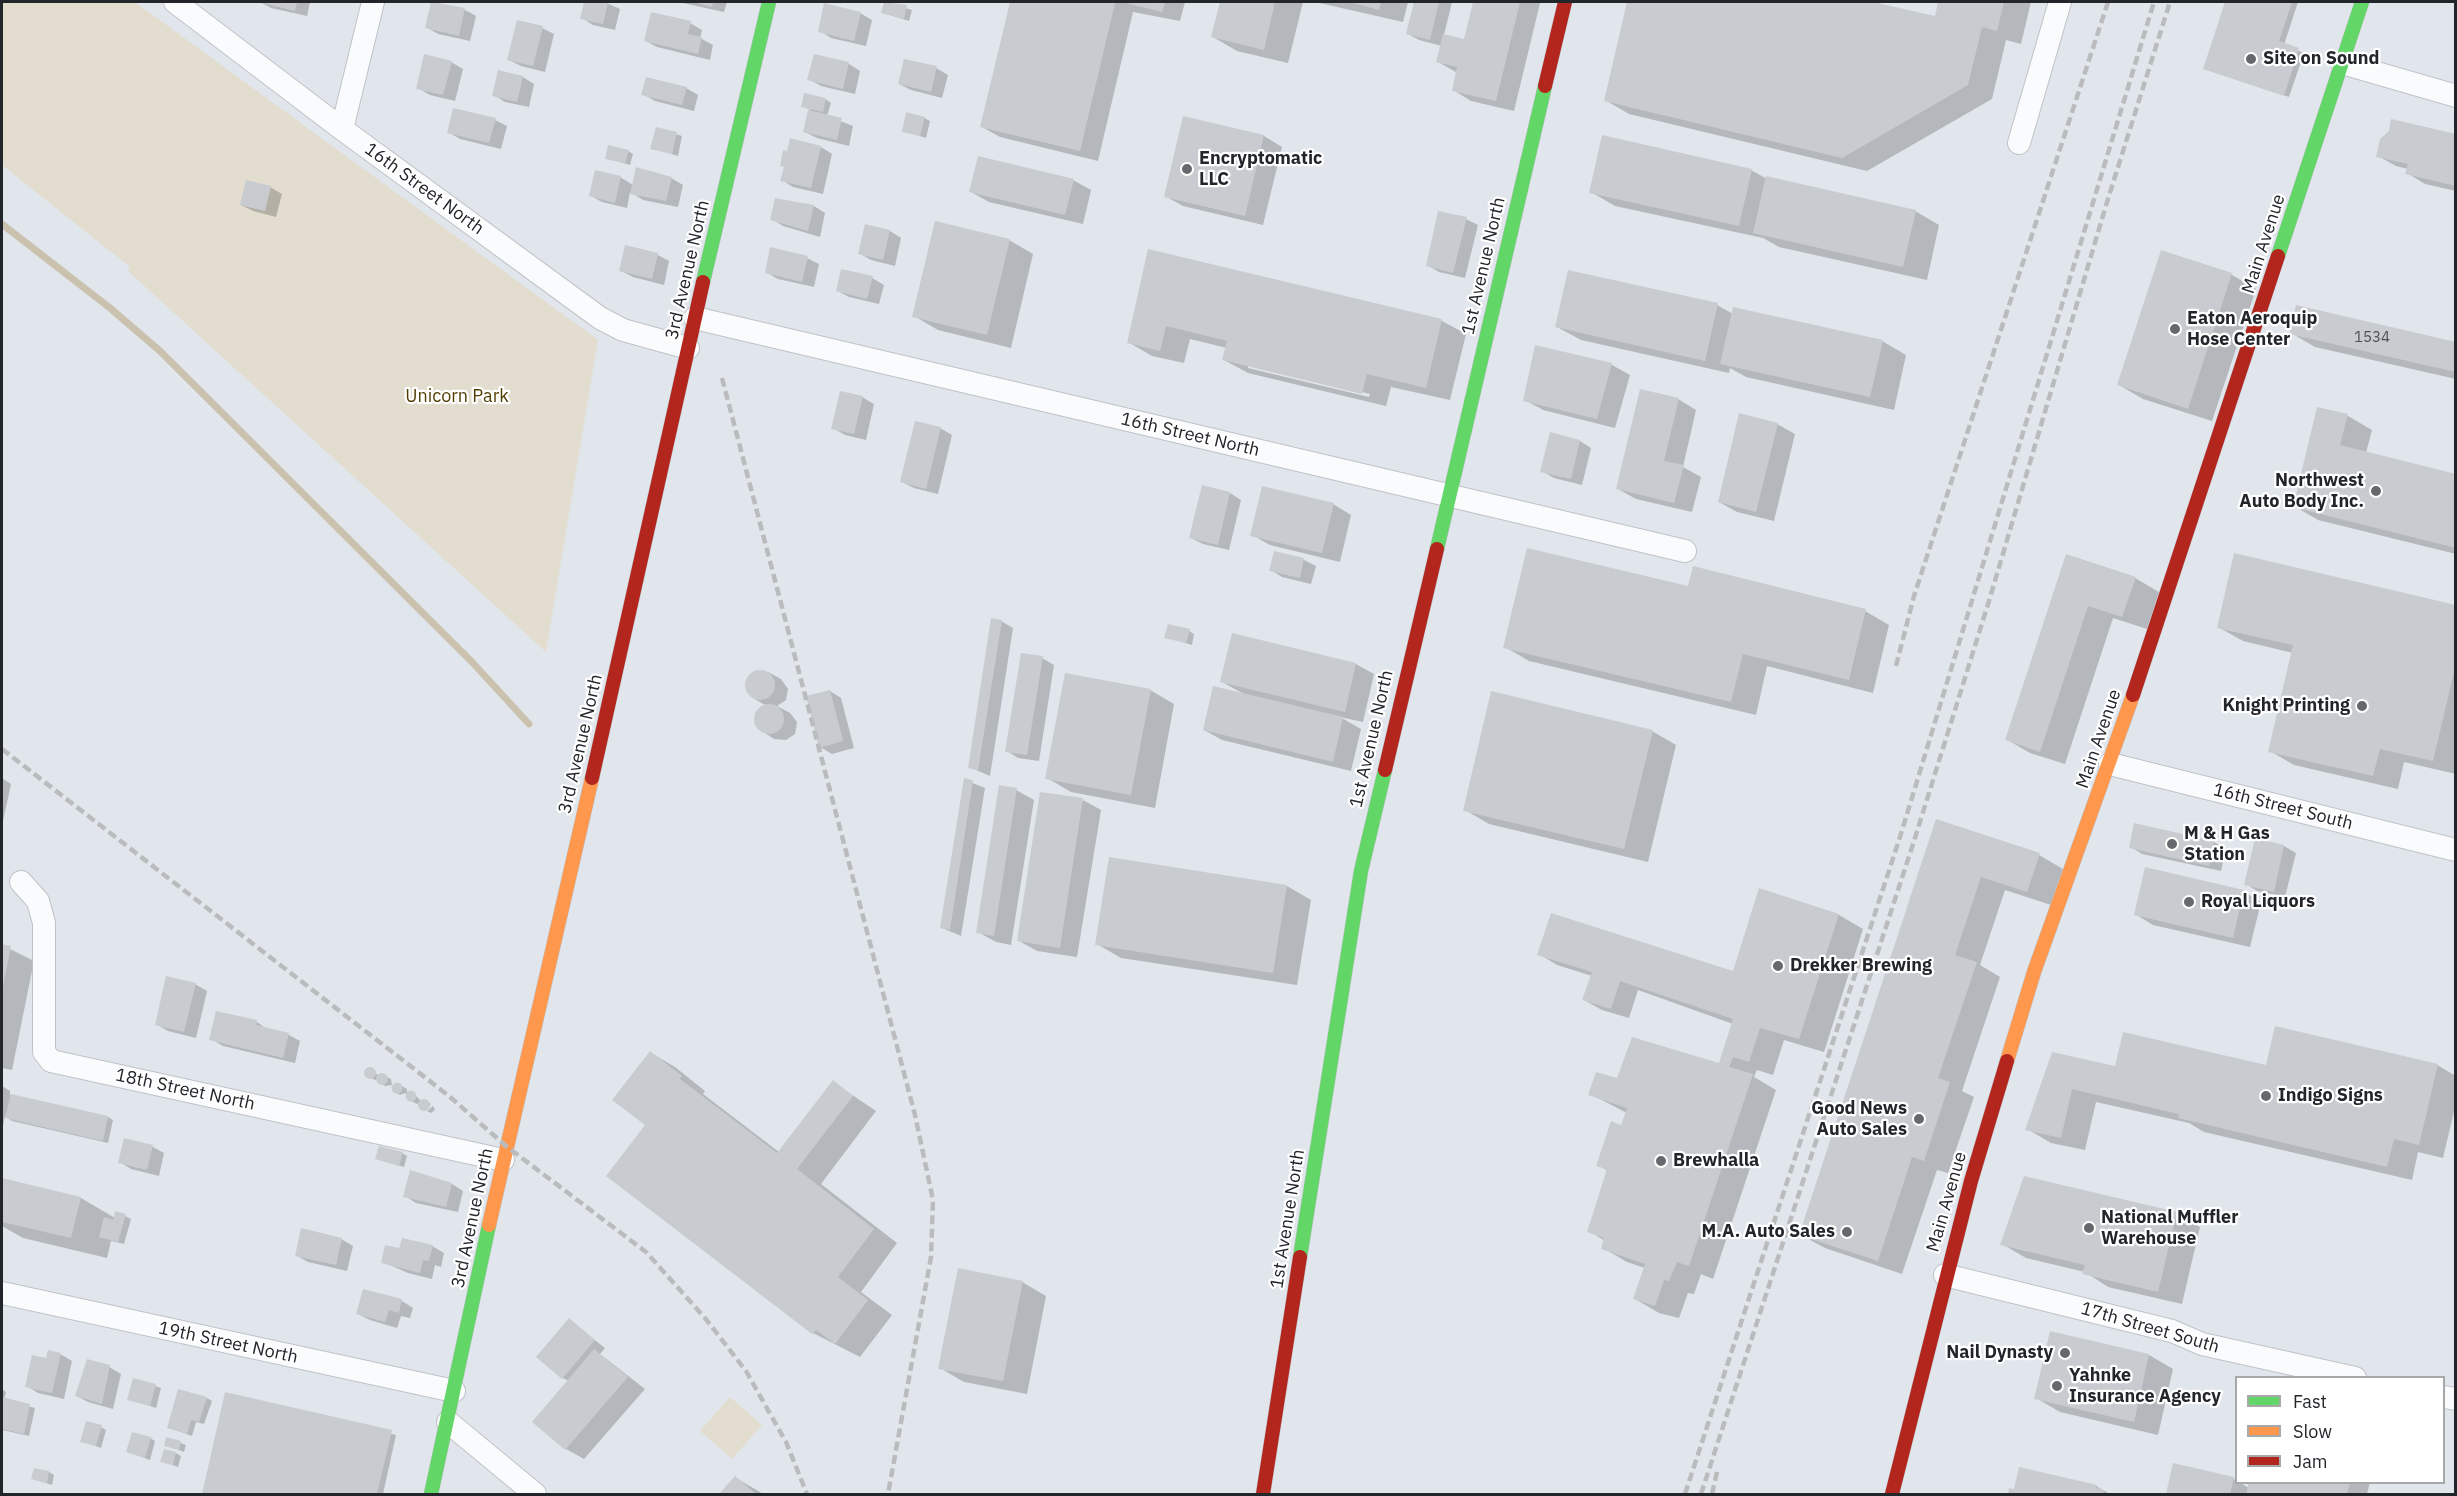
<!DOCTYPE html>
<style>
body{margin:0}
#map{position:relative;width:2457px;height:1496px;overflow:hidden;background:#e1e6ec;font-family:"IBM Plex Sans",sans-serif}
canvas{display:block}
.frame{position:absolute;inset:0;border:3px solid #222529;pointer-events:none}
.legend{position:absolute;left:2235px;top:1376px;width:210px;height:108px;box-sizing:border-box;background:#fff;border:2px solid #a7a8a9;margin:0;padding:8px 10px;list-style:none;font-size:18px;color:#222529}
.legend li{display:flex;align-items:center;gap:12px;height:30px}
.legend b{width:30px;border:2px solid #a7a8a9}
</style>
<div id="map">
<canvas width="2457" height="1496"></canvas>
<div class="frame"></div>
<ul class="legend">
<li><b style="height:8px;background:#63d668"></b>Fast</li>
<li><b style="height:8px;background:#ff974d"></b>Slow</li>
<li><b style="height:8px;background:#b3261e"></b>Jam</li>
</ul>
</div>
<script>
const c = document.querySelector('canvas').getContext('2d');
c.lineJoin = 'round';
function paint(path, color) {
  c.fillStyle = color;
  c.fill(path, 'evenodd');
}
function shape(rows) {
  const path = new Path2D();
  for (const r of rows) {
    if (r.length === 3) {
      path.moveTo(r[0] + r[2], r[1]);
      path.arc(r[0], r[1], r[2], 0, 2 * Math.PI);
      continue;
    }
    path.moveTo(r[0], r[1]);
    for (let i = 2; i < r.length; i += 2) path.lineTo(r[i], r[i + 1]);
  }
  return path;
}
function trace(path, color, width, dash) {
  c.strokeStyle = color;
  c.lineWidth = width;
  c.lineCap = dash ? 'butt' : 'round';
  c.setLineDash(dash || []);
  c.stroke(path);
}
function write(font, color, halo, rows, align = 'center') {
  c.font = font + ' "IBM Plex Sans",sans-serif';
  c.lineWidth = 4.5;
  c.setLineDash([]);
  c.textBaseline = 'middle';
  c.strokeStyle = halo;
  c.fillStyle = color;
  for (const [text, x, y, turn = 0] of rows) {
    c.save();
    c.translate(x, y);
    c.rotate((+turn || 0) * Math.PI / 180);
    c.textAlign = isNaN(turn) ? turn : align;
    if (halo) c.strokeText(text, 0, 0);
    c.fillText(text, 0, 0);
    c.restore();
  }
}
paint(shape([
 [2,2,135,2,598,340,546,652,128,271,130,267,2,165],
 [730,1397,762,1425,732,1459,700,1431]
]), '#e2ddcf');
paint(shape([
 [260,2,310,2,307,16,271,8],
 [432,2,465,10,476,16,470,41,438,34,426,27],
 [585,2,604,2,620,9,615,30,593,25,582,18],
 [678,2,727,2,724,12],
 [885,2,912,10,909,21,883,13],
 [1012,2,1185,2,1180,21,1133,12,1098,161,1000,137,982,127],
 [1221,2,1303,2,1288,63,1237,51,1213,37],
 [1315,2,1408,2,1403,22],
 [1415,2,1452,2,1444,35,1465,40,1474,2,1540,3,1514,111,1471,101,1453,90,1456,72,1438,62,1442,46,1419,40,1408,34],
 [1629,2,1866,2,1936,18,1940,2,2031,2,2021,44,2006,40,1992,99,1867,171,1629,114,1605,100],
 [2227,2,2298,2,2284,45,2304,53,2289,97,2205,68],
 [860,13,872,20,866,46,831,38,820,31],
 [690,23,702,30,700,38,713,45,710,60,657,47,646,41],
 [542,28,554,34,545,72,521,66,509,60],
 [815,56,849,64,860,71,855,94,821,86,809,79],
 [451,62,463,69,455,101,430,95,418,88],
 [936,68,948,75,942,98,911,90,899,84],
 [523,77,534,84,529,107,505,102,494,95],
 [686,88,698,95,694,111,655,101,643,94],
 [825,99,831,103,827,116,853,126,849,146,817,138,805,132,810,110,803,106],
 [1184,117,1264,136,1282,147,1263,225,1183,206,1165,196],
 [924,118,930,121,926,138,904,131],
 [495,120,507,126,501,149,460,139,448,132],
 [657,128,682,136,678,156,652,148],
 [2456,135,2456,191,2425,184,2407,173,2408,169,2396,166,2378,156],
 [821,147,832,154,823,194,793,187,782,180],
 [628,151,633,154,630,165,606,158],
 [1751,170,1767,179,1915,211,1939,225,1927,280,1779,247,1763,238,1615,206,1591,192],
 [620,177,633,185,671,178,683,185,678,207,643,200,630,192,627,208,602,202,591,196],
 [1073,180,1091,190,1083,224,989,202,971,192],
 [270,187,282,194,276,217,253,211,241,205],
 [814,206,825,213,820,237,783,226,772,219],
 [1466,219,1478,225,1465,278,1439,272,1427,265],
 [866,226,890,231,901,238,895,266,871,260,859,253],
 [1009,240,1033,254,1011,348,938,330,914,316],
 [1150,251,1442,321,1466,334,1450,400,1391,387,1386,406,1248,373,1224,360,1227,348,1190,339,1184,363,1152,356,1128,342],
 [1248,365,1370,394,1369,397,1248,368],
 [2162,252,2232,275,2256,289,2212,421,2143,399,2119,385],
 [658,255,669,261,664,285,633,277,621,271],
 [807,258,819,264,814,287,778,279,766,272],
 [872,278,884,285,879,304,849,297,838,291],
 [1717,305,1733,314,1882,341,1906,355,1894,410,1746,377,1730,368,1729,373,1581,340,1557,327],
 [2291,333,2456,343,2456,379,2315,347],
 [1536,347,1612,365,1630,375,1615,428,1543,410,1525,400],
 [862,397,874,404,866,440,845,435,833,428],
 [1678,399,1696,410,1683,467,1701,477,1692,512,1636,499,1618,489],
 [2318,408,2348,416,2372,430,2366,453,2456,476,2456,554,2318,520,2294,506],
 [1777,424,1795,434,1774,521,1737,512,1719,502],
 [940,428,952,435,938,494,914,488,902,482],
 [1580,441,1591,448,1582,485,1554,478,1542,471],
 [1230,493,1241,500,1229,550,1203,544,1191,538],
 [1333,504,1351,515,1340,562,1270,545,1252,535],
 [1275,553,1304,560,1316,566,1311,584,1282,577,1271,570],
 [2067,555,2135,578,2159,592,2147,629,2113,618,2065,764,2030,753,2006,739],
 [1689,588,1865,611,1889,625,1873,693,1767,666,1756,715,1529,661,1505,647],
 [2456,606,2456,774,2404,762,2398,789,2294,765,2270,751,2293,653,2243,641,2218,627],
 [1001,621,1013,628,990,776,969,767],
 [1189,631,1194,634,1192,645,1166,637],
 [1042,658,1054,665,1039,761,1018,758,1007,751],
 [1356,664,1374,674,1363,722,1340,717,1361,729,1351,771,1222,740,1204,730,1244,694,1222,682],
 [757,671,768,672,781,679,788,689,786,700,777,706,790,713,797,722,795,734,786,740,774,739,762,731,755,722,757,711,765,705,753,698,746,688,748,677],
 [1150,690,1174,704,1155,808,1071,792,1047,778],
 [830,691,841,698,854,748,832,754,820,747],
 [1652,731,1676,745,1648,862,1489,824,1465,810],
 [2,778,11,784,3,821,2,821],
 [965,780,985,788,961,936,942,928],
 [1016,790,1034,800,1011,945,996,942,978,932],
 [1083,800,1101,810,1077,957,1037,951,1019,941],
 [1937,821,2039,855,2063,869,2051,905,2005,890,1980,965,2000,977,1962,1091,1974,1097,1948,1173,1937,1170,1902,1274,1825,1248,1801,1235],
 [2135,825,2214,842,2226,849,2221,871,2142,854,2131,847],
 [2256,840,2284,846,2296,853,2285,897,2257,891,2246,884],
 [1287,886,1311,900,1297,985,1121,958,1097,944],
 [1760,890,1839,915,1863,929,1824,1052,1784,1040,1773,1075,1757,1070,1754,1077,1776,1090,1713,1279,1701,1274,1694,1294,1688,1293,1679,1318,1659,1313,1635,1299,1645,1268,1627,1262,1603,1248,1605,1241,1589,1231,1608,1171,1598,1165,1622,1126,1627,1113,1590,1094,1618,1080,1720,1065,1733,1024,1638,990,1629,1018,1602,1010,1584,1000,1592,976,1557,965,1539,954,1733,973],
 [2243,891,2261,902,2250,947,2153,925,2135,914],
 [2,945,34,961,12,1070,2,1068],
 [195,984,207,991,196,1038,168,1031,156,1024],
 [257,1022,268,1030,289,1035,300,1041,295,1063,223,1046,211,1039],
 [651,1053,675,1067,705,1091,703,1094,779,1152,833,1082,876,1111,821,1184,897,1243,861,1292,892,1315,860,1357,813,1333,608,1175,647,1125],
 [2053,1053,2116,1068,2437,1065,2456,1076,2456,1103,2443,1158,2418,1152,2412,1180,2204,1132,2189,1123,2096,1102,2085,1150,2051,1143,2027,1129],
 [371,1069,380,1077,385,1076,391,1079,392,1085,385,1086,380,1083,379,1078,375,1080,369,1077,366,1072],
 [399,1084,407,1089,407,1095,412,1092,421,1101,417,1104,407,1099,406,1093,400,1095,395,1092,393,1087],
 [2,1086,10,1091,10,1095,108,1117,113,1120,108,1143,12,1121,5,1116,2,1131],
 [426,1101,431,1104,424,1110,420,1105],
 [433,1106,435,1110,431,1113,427,1111],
 [125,1140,153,1147,164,1153,159,1176,131,1169,120,1162],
 [402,1153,407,1156,404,1167,377,1159],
 [2,1180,81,1198,115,1218,125,1216,131,1219,124,1244,111,1241,107,1258,23,1238,2,1226],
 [452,1184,463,1191,458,1212,416,1203,405,1196],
 [2176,1213,2200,1227,2182,1304,2108,1287,2085,1272,2026,1258,2002,1244],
 [341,1239,353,1246,347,1271,308,1262,296,1255],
 [432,1246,444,1253,441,1267,435,1265,432,1279,408,1273,383,1262,398,1250],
 [1022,1282,1046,1296,1027,1394,964,1382,940,1368],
 [364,1290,402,1301,413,1308,410,1318,401,1316,397,1328,370,1320,358,1314],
 [569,1320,605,1348,600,1354,645,1389,584,1459,566,1449,534,1422,569,1381,563,1378],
 [2051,1332,2149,1355,2173,1369,2158,1435,2060,1412,2036,1398],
 [60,1354,72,1361,64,1399,38,1393,27,1386,47,1360],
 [109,1367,121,1374,113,1409,88,1402,77,1396],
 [134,1379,161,1388,156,1408,129,1399],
 [2,1389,6,1392,4,1400,35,1408,29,1436,2,1430],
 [227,1394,396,1435,383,1494,204,1494],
 [207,1398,212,1401,204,1424,196,1422,192,1436,169,1428],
 [101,1427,106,1430,101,1448,82,1441],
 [150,1438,155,1441,150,1460,128,1452],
 [167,1438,186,1445,184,1452,166,1445],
 [176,1453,181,1456,178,1467,162,1461],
 [2174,1465,2234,1479,2249,1488,2251,1482,2370,1482,2367,1494,2167,1494],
 [49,1472,54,1475,52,1485,33,1479],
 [736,1478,760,1492,762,1494,721,1494],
 [2096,1486,2110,1494,2009,1494,2010,1490]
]), '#0003');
trace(shape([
 [2,224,110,308,160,351,472,662,529,724]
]), '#cac2ae', 7);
paint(shape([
 [259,2,297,2,295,11],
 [431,2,465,8,459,36,425,28],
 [584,2,608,2,603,24,580,19],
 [694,2,713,2,712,7],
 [884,2,907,5,904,19,881,13],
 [1010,2,1115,3,1080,151,980,127],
 [1122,2,1165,2,1162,12],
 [1220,2,1275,2,1264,50,1211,37],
 [1349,2,1381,2,1379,10],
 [1414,2,1439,2,1430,40,1406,34],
 [1473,2,1520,2,1496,101,1452,91,1457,67,1436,62,1443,34,1464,39],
 [1627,2,1873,2,1935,16,1938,2,2004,2,1997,31,1982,27,1968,85,1842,158,1604,101],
 [2225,2,2292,2,2279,41,2299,48,2284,96,2203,69],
 [824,3,861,12,854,41,818,32],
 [651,12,691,21,688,34,702,37,698,54,644,41],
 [517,20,543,26,533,66,507,60],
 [424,54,452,61,443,95,416,89],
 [814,54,849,62,843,89,807,80],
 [904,59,937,66,931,92,898,84],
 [498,70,523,76,517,102,492,96],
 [646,77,687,87,682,105,641,95],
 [804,93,826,98,823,112,801,107],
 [453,108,496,118,489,143,447,133],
 [808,110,842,118,837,140,803,132],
 [906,112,925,117,920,136,902,132],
 [1183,116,1264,135,1245,216,1164,197],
 [2391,119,2456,134,2456,186,2405,174,2408,164,2376,157,2380,139,2389,131],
 [656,127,677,132,672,154,650,149],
 [1602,135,1752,169,1739,226,1589,193],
 [790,138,821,146,811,188,780,181,784,167,780,166,783,150,787,151],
 [608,145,629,150,625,163,605,159],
 [978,156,1074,179,1065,215,969,192],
 [636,167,672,177,666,201,630,194],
 [595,170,621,176,615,203,589,196],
 [1766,176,1916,210,1903,267,1753,233],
 [246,180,271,186,265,211,240,205],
 [775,198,814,205,808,231,770,220],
 [1438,211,1467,217,1453,273,1426,266],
 [935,221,1010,239,987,335,912,317],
 [865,224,890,230,883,260,858,254],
 [625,245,658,253,652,279,619,271],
 [770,247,808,256,802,282,765,273],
 [1148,249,1442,319,1426,388,1367,374,1362,394,1222,360,1227,341,1166,326,1160,351,1127,343],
 [2161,250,2232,273,2188,409,2117,385],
 [841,269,873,276,867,299,836,291],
 [1568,270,1718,303,1705,361,1555,327],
 [2296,305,2456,342,2456,372,2289,334],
 [1733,307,1883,340,1870,397,1720,364],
 [1535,345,1612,363,1597,419,1523,401],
 [1640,389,1679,398,1664,461,1684,465,1674,503,1616,489],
 [840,391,863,396,854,434,831,429],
 [2317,407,2348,414,2340,445,2456,474,2456,548,2293,507],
 [1739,413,1778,423,1756,512,1718,502],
 [915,421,941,427,926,489,900,482],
 [1550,432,1580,440,1571,479,1540,472],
 [1202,485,1230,492,1218,545,1189,538],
 [1262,486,1334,503,1322,553,1250,536],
 [1527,548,1688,586,1693,566,1866,609,1849,680,1743,654,1731,702,1503,648],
 [1274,551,1304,558,1300,578,1269,571],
 [2234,553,2456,605,2456,663,2433,761,2380,749,2373,776,2268,752,2293,645,2217,628],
 [2066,554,2136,577,2122,617,2088,606,2040,752,2005,740],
 [991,618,1002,620,978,770,968,768],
 [1168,624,1190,629,1186,643,1164,638],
 [1232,633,1356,663,1345,712,1220,682],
 [1021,653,1043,656,1027,755,1005,752],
 [760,685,15],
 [1065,673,1151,689,1131,795,1045,779],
 [1213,686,1343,717,1333,762,1203,730],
 [830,690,843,741,819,748,806,696],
 [1491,691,1653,730,1624,849,1463,811],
 [769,719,15],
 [964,778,973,780,950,930,940,928],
 [999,785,1017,788,994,936,976,933],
 [1040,792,1083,798,1060,948,1017,941],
 [1936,819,2040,853,2027,892,1981,877,1955,955,1977,962,1938,1078,1950,1082,1924,1161,1912,1157,1878,1261,1799,1235],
 [2134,823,2214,841,2209,866,2129,848],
 [2255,838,2284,845,2274,892,2244,885],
 [1109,857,1287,885,1273,973,1095,945],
 [2145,867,2244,890,2233,938,2134,915],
 [1759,888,1839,914,1799,1039,1760,1028,1749,1062,1733,1057,1729,1067,1753,1074,1689,1266,1677,1262,1669,1281,1664,1280,1655,1306,1633,1299,1645,1264,1601,1249,1604,1238,1587,1232,1607,1169,1596,1166,1611,1121,1621,1125,1627,1108,1588,1095,1596,1072,1617,1078,1632,1037,1719,1063,1733,1019,1620,981,1611,1009,1582,1000,1592,972,1537,955,1551,913,1733,971],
 [2,944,11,946,3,987,2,987],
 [166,976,196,983,184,1032,155,1025],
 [216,1011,257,1020,256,1025,289,1033,283,1058,209,1040],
 [2275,1026,2438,1064,2419,1145,2394,1139,2387,1167,2178,1118,2179,1114,2072,1089,2061,1138,2025,1130,2052,1052,2115,1066,2123,1032,2266,1065],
 [650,1051,682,1076,680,1079,777,1153,833,1080,853,1096,797,1169,874,1229,838,1277,868,1300,835,1344,816,1330,812,1334,606,1176,645,1125,612,1100],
 [370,1073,6],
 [382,1079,6],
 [397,1088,5.5],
 [411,1096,5.5],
 [11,1094,108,1116,103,1141,5,1118],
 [424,1105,6],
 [124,1138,153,1145,147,1170,118,1163],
 [379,1146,403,1152,399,1166,375,1159],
 [410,1170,452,1183,446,1207,403,1197],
 [2024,1176,2177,1212,2158,1292,2082,1274,2085,1265,2000,1245],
 [2,1178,81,1197,71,1238,2,1222],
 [115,1211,126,1214,118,1242,99,1237,104,1217,113,1220],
 [301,1228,342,1238,336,1265,295,1256],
 [402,1238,433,1245,429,1261,423,1260,420,1273,381,1263,385,1245,399,1248],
 [958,1268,1023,1281,1003,1381,938,1369],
 [363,1289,402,1299,399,1313,389,1310,385,1322,356,1314],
 [569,1318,595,1340,562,1379,536,1357],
 [2050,1331,2149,1354,2134,1422,2034,1399],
 [594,1349,628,1377,565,1450,532,1422],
 [48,1350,61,1353,52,1393,25,1387,32,1355,46,1358],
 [87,1359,110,1365,102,1404,75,1396],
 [133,1378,156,1384,150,1406,127,1400],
 [178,1389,207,1397,199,1422,191,1420,187,1434,167,1428],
 [225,1392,392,1430,377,1494,202,1494],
 [2,1397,30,1404,24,1434,2,1429],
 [86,1421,102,1425,96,1446,80,1442],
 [132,1432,151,1437,145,1458,126,1452],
 [166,1437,181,1441,179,1450,164,1446],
 [164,1449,176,1452,173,1465,160,1462],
 [2173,1463,2234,1477,2230,1494,2166,1494],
 [2019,1467,2097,1485,2096,1488,2104,1490,2103,1494,2008,1494,2009,1488,2014,1489],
 [34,1468,49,1471,47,1483,31,1479],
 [735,1476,756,1494,719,1494],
 [2249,1482,2350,1482,2347,1494,2246,1494]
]), '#c8ccd1');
const street = shape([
 [175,2,342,129,600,318,623,330,688,348],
 [2342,63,2456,96],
 [342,129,373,2],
 [2019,143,2060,2],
 [695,318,1685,551],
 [2110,764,2456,850],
 [21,882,38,901,44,923,44,1052,51,1061,503,1160],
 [1945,1275,2172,1331,2202,1344,2355,1378],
 [2,1293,454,1391],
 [2444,1397,2456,1399],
 [448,1422,535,1494]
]);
const fast = shape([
 [2278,256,2362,2],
 [703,282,769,2],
 [1437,549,1545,86],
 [1300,1257,1361,871,1385,770],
 [431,1494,489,1225]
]);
const slow = shape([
 [2007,1061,2034,972,2133,695],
 [489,1225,592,778]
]);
const jam = shape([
 [1545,86,1565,2],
 [2133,695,2278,256],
 [1385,770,1437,549],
 [592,778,703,282],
 [1263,1494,1300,1257],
 [1892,1494,1971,1181,2007,1061]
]);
trace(street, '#bfc3c8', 24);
trace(fast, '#bfc3c8', 15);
trace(slow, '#bfc3c8', 15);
trace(jam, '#bfc3c8', 15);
trace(street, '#fafbfc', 22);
trace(fast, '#63d668', 14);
trace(slow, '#ff974d', 14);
trace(jam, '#b3261e', 14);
trace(shape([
 [722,378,915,1115,933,1200,931,1257,888,1494],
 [1896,666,1914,596,2108,2],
 [2,749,449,1096,506,1146,646,1252,705,1318,746,1371,786,1442,807,1494],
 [1685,1494,1900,837,2154,2],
 [1701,1494,1914,841,1989,601,2107,202,2170,2],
 [1712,1494,1718,1468]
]), '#babbbc', 4.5, [9, 4.5]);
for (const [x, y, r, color] of [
 [2251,59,6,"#65696d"],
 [1187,169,6,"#65696d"],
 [2175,329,6,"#65696d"],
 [2376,491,6,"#65696d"],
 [2362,706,6,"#65696d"],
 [2172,844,6,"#65696d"],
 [2189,902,6,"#65696d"],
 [1778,966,6,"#65696d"],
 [2266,1096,6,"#65696d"],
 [1919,1119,6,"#65696d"],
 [1661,1161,6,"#65696d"],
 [2089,1228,6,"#65696d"],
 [1847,1232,6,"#65696d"],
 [2065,1353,6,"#65696d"],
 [2057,1386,6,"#65696d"]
]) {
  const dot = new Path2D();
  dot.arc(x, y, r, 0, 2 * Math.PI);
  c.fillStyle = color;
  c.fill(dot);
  trace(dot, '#fff', 2);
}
write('15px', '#4d5055', null, [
 ["1534",2372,338]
]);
write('bold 18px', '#222529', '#fff', [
 ["Site on Sound",2263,59],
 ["Encryptomatic",1199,159],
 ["LLC",1199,180],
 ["Eaton Aeroquip",2187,319],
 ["Hose Center",2187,340],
 ["Northwest",2364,481,"right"],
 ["Auto Body Inc.",2364,502,"right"],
 ["Knight Printing",2350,706,"right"],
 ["M & H Gas",2184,834],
 ["Station",2184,855],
 ["Royal Liquors",2201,902],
 ["Drekker Brewing",1790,966],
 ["Indigo Signs",2278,1096],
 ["Good News",1907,1109,"right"],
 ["Auto Sales",1907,1130,"right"],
 ["Brewhalla",1673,1161],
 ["National Muffler",2101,1218],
 ["Warehouse",2101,1239],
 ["M.A. Auto Sales",1835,1232,"right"],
 ["Nail Dynasty",2053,1353,"right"],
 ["Yahnke",2069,1376],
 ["Insurance Agency",2069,1397]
], 'left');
write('18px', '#222529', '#fff', [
 ["16th Street North",424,189,36],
 ["Main Avenue",2264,244,-72],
 ["1st Avenue North",1484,266,-77],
 ["3rd Avenue North",688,270,-77],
 ["16th Street North",1190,435,13],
 ["1st Avenue North",1372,739,-77],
 ["Main Avenue",2099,739,-71],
 ["3rd Avenue North",581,744,-77],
 ["16th Street South",2283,807,14],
 ["18th Street North",185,1090,12],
 ["Main Avenue",1947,1202,-74],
 ["3rd Avenue North",473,1218,-78],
 ["1st Avenue North",1288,1219,-81],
 ["17th Street South",2150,1328,16],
 ["19th Street North",228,1343,12]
]);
write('18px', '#523e02', '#fff', [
 ["Unicorn Park",457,397]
]);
</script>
